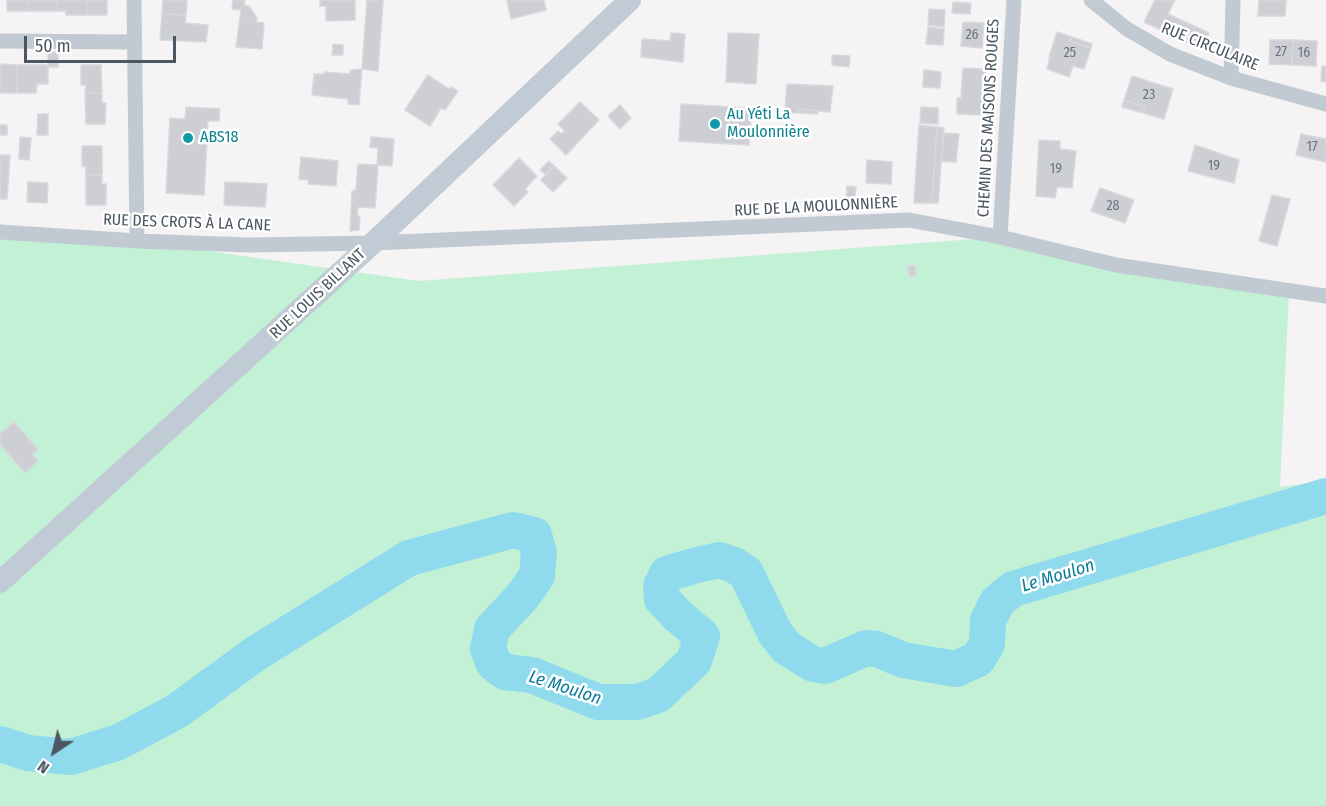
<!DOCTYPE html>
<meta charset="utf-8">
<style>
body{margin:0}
#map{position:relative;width:1326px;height:806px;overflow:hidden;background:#f5f3f3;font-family:"Fira Sans Condensed",sans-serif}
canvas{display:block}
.north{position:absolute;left:24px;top:722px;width:60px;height:60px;-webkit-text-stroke:4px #fff;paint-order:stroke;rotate:215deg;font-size:16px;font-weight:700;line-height:24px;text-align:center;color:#4a5661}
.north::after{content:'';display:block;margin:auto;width:21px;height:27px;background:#4a5661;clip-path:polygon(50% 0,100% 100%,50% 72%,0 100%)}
.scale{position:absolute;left:24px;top:36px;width:152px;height:27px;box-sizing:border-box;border:3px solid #4a5661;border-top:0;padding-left:8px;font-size:18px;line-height:21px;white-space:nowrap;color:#4a5661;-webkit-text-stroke:4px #fff;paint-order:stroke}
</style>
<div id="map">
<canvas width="1326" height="806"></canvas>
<div class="north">N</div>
<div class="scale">50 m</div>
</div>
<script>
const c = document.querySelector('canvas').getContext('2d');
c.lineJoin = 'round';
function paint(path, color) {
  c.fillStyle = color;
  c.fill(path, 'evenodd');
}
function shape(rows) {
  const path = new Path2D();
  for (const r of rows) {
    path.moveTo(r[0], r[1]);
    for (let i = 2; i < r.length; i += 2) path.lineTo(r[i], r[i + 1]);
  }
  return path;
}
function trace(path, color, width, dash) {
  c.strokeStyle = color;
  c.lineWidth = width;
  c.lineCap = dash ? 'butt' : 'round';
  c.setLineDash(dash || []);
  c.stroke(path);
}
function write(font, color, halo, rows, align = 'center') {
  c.font = font + ' "Fira Sans Condensed",sans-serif';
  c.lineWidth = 5;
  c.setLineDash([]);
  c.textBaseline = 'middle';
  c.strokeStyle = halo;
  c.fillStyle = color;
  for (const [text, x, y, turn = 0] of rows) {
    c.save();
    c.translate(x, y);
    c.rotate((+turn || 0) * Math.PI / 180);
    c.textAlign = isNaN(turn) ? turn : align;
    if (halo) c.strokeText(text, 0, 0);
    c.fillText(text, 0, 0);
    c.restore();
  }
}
paint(shape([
 [0,232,137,241,419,281,1000,237,1289,291,1280,487,1326,481,1326,806,0,806]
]), '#c3f1d5');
trace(shape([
 [0,744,28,753,71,757,119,742,177,711,255,654,409,558,513,530,534,535,539,553,537,576,522,597,492,629,488,649,494,664,505,672,532,675,598,702,637,702,658,695,694,661,702,636,678,616,662,599,661,586,667,574,693,566,719,560,734,565,746,573,775,633,787,648,813,664,825,666,866,648,877,649,903,660,956,669,978,659,987,644,988,620,998,601,1013,589,1326,496]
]), '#90daee', 36);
const building = shape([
 [7,0,28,0,28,11,7,11,7,0],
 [28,0,57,0,57,11,28,11,28,0],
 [57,0,87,0,87,15,66,15,66,11,57,11,57,0],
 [87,0,107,0,107,15,87,15,87,0],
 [163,0,187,0,186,15,162,14,163,0],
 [233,0,245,0,244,5,249,6,257,18,256,22,264,23,262,49,236,47,241,10,232,9,233,0],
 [320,0,355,0,355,20,326,21,326,6,320,6,320,0],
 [367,0,383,0,378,71,362,69,367,0],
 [507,0,544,0,546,10,511,19,507,0],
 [1155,0,1175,0,1168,14,1209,33,1201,49,1144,22,1155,0],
 [1259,0,1286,0,1285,16,1258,16,1259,0],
 [953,2,971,3,970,14,952,13,953,2],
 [929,9,945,10,944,27,928,25,929,9],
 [162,14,186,15,185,23,208,25,206,42,160,40,162,14],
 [963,22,984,23,982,48,961,46,963,22],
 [928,27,944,29,943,45,926,44,928,27],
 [1057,32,1072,37,1070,41,1091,48,1084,69,1073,66,1069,77,1047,69,1050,57,1049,57,1057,32],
 [671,33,685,34,683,62,641,57,642,39,670,41,671,33],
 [728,33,759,34,756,84,726,82,728,33],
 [1072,37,1092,44,1091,48,1070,41,1072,37],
 [1270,40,1293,40,1292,65,1269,64,1270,40],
 [1293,40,1317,41,1316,66,1292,65,1293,40],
 [333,44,343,45,343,55,332,55,333,44],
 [48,52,58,52,58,67,48,67,48,52],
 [832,55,850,56,849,67,832,65,832,55],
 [0,64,17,65,17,93,0,93,0,64],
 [17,65,48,65,48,84,37,84,36,93,17,93,17,65],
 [81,65,101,65,102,93,85,93,86,85,81,85,81,65],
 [1322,66,1326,66,1326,82,1321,81,1322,66],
 [963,68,986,69,983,115,957,114,957,98,961,98,963,68],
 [362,69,359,105,348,104,348,99,312,95,314,74,324,74,324,72,350,74,351,70,362,69],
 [924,70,941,72,940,88,923,87,924,70],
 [428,75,449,89,451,87,458,91,445,110,441,108,430,126,405,110,428,75],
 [1132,76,1173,89,1164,119,1143,113,1145,107,1124,100,1132,76],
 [787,84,833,86,830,112,799,109,798,113,785,112,787,84],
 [85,93,102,93,102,103,106,103,105,124,86,124,85,93],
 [1124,100,1145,107,1143,113,1122,107,1124,100],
 [580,102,599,120,566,155,550,139,558,131,561,134,565,131,558,124,580,102],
 [681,104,752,108,749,145,679,141,681,104],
 [620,105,631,118,620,129,608,116,620,105],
 [186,107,220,109,219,121,208,121,204,195,166,193,170,118,185,119,186,107],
 [921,107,938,108,938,124,920,123,921,107],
 [799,109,818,111,817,114,798,113,799,109],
 [38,114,48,114,48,135,37,135,38,114],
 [0,125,7,125,7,135,0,135,0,125],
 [919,125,937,127,932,203,914,203,919,125],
 [937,127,944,128,938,203,932,203,937,127],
 [944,133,959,134,956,162,941,161,944,133],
 [1301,134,1326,139,1326,162,1296,155,1301,134],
 [20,137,31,138,29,160,19,159,20,137],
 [371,137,394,139,392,166,377,165,378,148,370,147,371,137],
 [1039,140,1060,141,1060,149,1076,151,1072,188,1057,187,1055,198,1036,196,1039,140],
 [1195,145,1239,160,1234,183,1188,171,1195,145],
 [82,146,102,146,102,175,86,175,86,167,82,166,82,146],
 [0,155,10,155,7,199,0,199,0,155],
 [301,157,338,161,336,186,308,184,309,180,299,179,301,157],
 [519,158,537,176,525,189,528,192,514,206,493,185,519,158],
 [867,160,892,162,891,184,866,183,867,160],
 [549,161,554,166,546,175,540,170,549,161],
 [358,164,378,165,375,208,358,207,357,216,360,216,359,230,350,231,352,191,356,190,358,164],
 [554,166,567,178,553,192,541,180,554,166],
 [86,175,102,175,102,184,106,184,106,205,86,205,86,175],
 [28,182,48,183,47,203,27,202,28,182],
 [225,182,267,184,265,207,224,205,225,182],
 [847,186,856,187,854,204,846,203,847,186],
 [1100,188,1134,200,1125,223,1091,211,1100,188],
 [1272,195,1290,199,1277,246,1259,241,1272,195],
 [908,266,915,266,916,276,909,277,908,266],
 [14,422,38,449,32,455,38,461,25,473,0,444,0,434,14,422]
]);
paint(building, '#cdcfd5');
trace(building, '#d7d9de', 1.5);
trace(shape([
 [134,0,137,241],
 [1091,0,1127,29,1170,54,1231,78,1326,104],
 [0,41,134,42],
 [1231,78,1233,0],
 [0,232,137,241,249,245,373,243,909,220,1000,237,1116,265,1326,296],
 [1000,237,1014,0]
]), '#c1cad2', 15);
trace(shape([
 [0,582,373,243,630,0]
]), '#c1cbd6', 22);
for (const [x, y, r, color] of [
 [715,124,6,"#0f9aa8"],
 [188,138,6,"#0f9aa8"]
]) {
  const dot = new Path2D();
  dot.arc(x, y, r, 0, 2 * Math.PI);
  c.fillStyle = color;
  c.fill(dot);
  trace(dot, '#fff', 2);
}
write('14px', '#6b747e', null, [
 ["26",972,35],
 ["27",1281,52],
 ["25",1070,53],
 ["16",1304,53],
 ["23",1149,95],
 ["17",1312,147],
 ["19",1214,166],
 ["19",1056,169],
 ["28",1113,206]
]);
write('16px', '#4a5661', '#fff', [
 ["RUE CIRCULAIRE",1210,47,22],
 ["CHEMIN DES MAISONS ROUGES",989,118,-87],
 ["RUE DE LA MOULONNIÈRE",816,207,-3],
 ["RUE DES CROTS À LA CANE",187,223,2],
 ["RUE LOUIS BILLANT",318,294,-43]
]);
write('16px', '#0d838f', '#fff', [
 ["Au Yéti La",727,115],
 ["Moulonnière",727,133],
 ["ABS18",200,138]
], 'left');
write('italic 18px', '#0c7c9b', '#fff', [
 ["Le Moulon",1058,576,-17],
 ["Le Moulon",565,688,18]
]);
</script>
